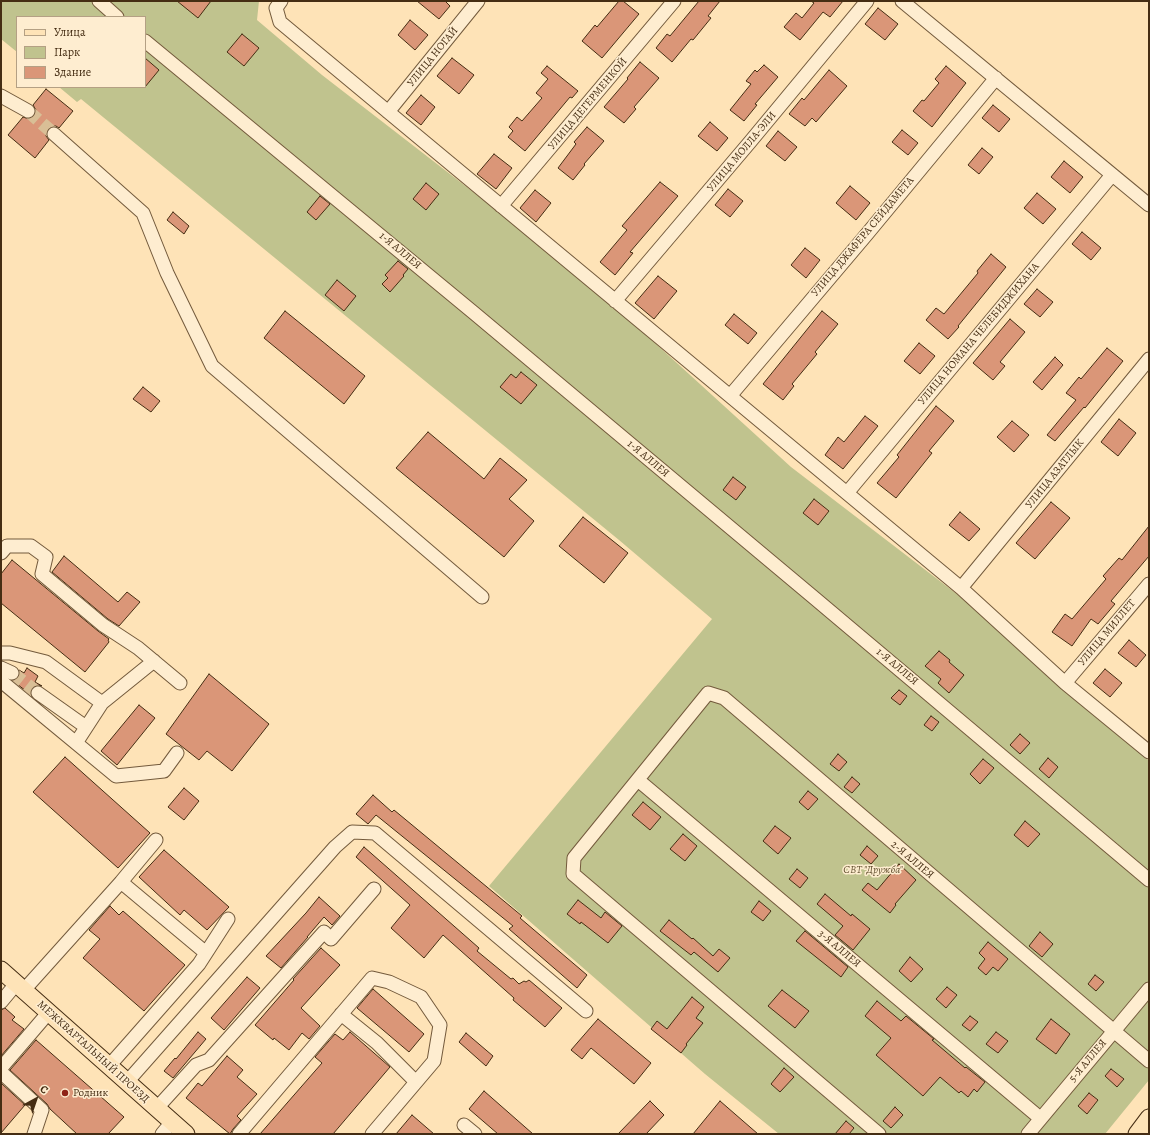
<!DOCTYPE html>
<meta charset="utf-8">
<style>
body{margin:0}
#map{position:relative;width:1150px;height:1135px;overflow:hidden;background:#fee3b7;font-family:Alegreya,serif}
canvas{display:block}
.frame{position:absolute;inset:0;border:2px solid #452d13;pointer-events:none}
.legend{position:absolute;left:16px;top:16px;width:130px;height:72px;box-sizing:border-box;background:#feedd0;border:1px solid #b4a084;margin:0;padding:5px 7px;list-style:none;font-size:12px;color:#452d13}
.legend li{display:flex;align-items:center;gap:8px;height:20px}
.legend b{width:20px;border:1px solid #b4a084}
.north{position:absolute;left:16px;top:1079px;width:40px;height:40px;-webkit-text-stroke:3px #feedd0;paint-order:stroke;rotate:40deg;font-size:11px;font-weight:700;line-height:16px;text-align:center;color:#452d13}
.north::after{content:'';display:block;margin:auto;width:14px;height:18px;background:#452d13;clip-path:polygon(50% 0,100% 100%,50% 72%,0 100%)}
</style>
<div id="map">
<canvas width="1150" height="1135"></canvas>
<div class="frame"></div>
<ul class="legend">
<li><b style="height:5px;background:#fee3b7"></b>Улица</li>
<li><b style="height:11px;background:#c0c38e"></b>Парк</li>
<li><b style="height:11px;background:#da9678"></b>Здание</li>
</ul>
<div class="north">С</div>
</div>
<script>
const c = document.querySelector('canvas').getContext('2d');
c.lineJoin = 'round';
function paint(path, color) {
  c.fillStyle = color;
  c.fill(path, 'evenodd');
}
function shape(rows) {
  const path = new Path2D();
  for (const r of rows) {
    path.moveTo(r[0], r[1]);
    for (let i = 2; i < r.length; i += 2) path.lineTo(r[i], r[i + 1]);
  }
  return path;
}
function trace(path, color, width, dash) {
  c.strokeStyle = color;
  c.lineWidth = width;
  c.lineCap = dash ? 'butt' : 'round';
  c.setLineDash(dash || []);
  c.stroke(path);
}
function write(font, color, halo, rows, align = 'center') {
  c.font = font + ' Alegreya,serif';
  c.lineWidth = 3;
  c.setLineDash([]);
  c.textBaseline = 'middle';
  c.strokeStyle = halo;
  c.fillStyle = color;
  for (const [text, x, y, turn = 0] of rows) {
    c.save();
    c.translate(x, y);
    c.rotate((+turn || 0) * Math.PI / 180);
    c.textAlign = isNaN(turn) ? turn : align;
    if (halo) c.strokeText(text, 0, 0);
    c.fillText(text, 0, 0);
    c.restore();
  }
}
paint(shape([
 [1,1,259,1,257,20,322,75,490,205,633,323,791,467,962,598,1149,761,1149,1080,1105,1134,779,1134,705,1074,489,886,712,619,619,540,81,99,77,102,59,87,145,87,145,17,17,17,17,52,1,39]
]), '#c0c38e');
const building = shape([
 [177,1,211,1,198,18,177,1],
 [417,1,445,1,450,6,439,19,417,1],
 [619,1,623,1,639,14,602,58,582,41,595,25,597,27,619,1],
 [699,1,720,1,708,16,711,18,693,40,691,39,672,62,656,48,667,34,670,36,699,1],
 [811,1,843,1,830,17,823,12,800,40,784,27,796,13,802,18,814,3,811,1],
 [878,8,898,24,885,40,865,24,878,8],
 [410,20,428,35,415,50,398,35,410,20],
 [242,34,259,48,244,66,227,52,242,34],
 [145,58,159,70,145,87,145,58],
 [452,58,474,75,459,94,437,76,452,58],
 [640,62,659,78,634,107,636,109,624,123,604,107,628,79,627,78,640,62],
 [764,65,778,77,755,104,757,105,744,121,730,110,751,84,746,81,755,70,757,72,764,65],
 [547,66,578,91,572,98,570,97,525,151,508,137,513,131,509,127,517,117,522,121,542,98,536,93,548,79,541,73,547,66],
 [946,66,966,83,932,127,913,111,922,100,924,101,939,83,935,79,946,66],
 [829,70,847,86,816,122,812,118,805,126,789,114,802,98,804,100,829,70],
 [46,89,73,111,59,128,56,126,52,126,48,129,46,132,46,136,49,140,35,158,8,135,23,117,29,119,32,118,35,115,36,110,33,105,46,89],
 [421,95,435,107,421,125,406,113,421,95],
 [993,105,1010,119,999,132,982,118,993,105],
 [710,122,728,138,717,151,698,136,710,122],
 [587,127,604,141,584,164,585,165,573,180,558,168,576,144,574,142,587,127],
 [902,130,918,143,908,155,892,142,902,130],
 [778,131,797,147,785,161,766,146,778,131],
 [982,148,993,157,979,174,968,165,982,148],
 [494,154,512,168,496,189,477,174,494,154],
 [1064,161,1083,177,1070,193,1051,177,1064,161],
 [660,182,678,196,630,252,633,253,615,275,600,262,627,230,622,226,660,182],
 [426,183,439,194,426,210,413,199,426,183],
 [850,186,870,203,856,220,836,203,850,186],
 [728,189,743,201,730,217,715,205,728,189],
 [535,190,551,203,536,222,520,208,535,190],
 [1037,193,1056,209,1043,224,1024,208,1037,193],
 [320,196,330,204,316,220,307,212,320,196],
 [173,212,189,226,184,234,167,220,173,212],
 [1082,232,1101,248,1091,260,1072,244,1082,232],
 [805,248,820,260,806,278,791,265,805,248],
 [991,254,1006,267,958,326,959,327,948,339,926,320,936,308,944,314,978,273,977,271,991,254],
 [398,261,408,269,403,275,404,276,390,292,382,284,388,278,385,275,398,261],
 [658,276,677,291,654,319,635,303,658,276],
 [337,280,356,296,344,311,325,295,337,280],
 [1037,289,1053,302,1040,317,1024,304,1037,289],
 [285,311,365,376,344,404,264,338,285,311],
 [822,311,838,324,815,352,817,354,792,384,794,386,783,400,763,384,822,311],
 [734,314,757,333,748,344,725,325,734,314],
 [1010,319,1025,332,1000,362,1005,366,993,380,973,363,1010,319],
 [919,343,935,356,920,374,904,361,919,343],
 [1107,348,1123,361,1085,408,1084,407,1055,441,1047,435,1076,400,1066,393,1079,377,1081,379,1107,348],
 [1055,357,1063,365,1042,390,1033,382,1055,357],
 [521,372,537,385,521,404,500,387,511,374,516,378,521,372],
 [143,387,160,401,151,412,133,399,143,387],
 [936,406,954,421,929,451,932,453,896,498,877,483,899,457,897,455,936,406],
 [865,416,878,426,843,469,825,455,838,437,844,442,865,416],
 [1119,419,1136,433,1118,456,1101,442,1119,419],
 [1012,421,1029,435,1014,452,997,437,1012,421],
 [428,432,484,479,500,458,527,480,509,499,534,521,504,557,396,468,428,432],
 [733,477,746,487,736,500,723,490,733,477],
 [814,499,829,511,818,525,803,513,814,499],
 [1051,502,1070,518,1035,559,1016,543,1051,502],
 [960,512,980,529,969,541,949,525,960,512],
 [583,517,628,553,604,583,559,546,583,517],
 [1149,526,1149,556,1111,601,1115,604,1098,624,1091,619,1072,646,1052,632,1065,614,1072,619,1106,579,1103,576,1119,558,1122,560,1149,526],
 [64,556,118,602,127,592,140,602,119,626,108,619,52,572,64,556],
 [12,560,98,631,109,639,108,640,109,642,85,672,1,603,1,574,12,560],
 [1129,640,1146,655,1136,667,1118,653,1129,640],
 [939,651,950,660,949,662,964,675,949,693,938,683,941,679,925,666,939,651],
 [27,668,38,676,35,682,42,686,38,685,34,686,31,689,30,694,13,681,17,679,19,677,20,673,19,670,24,673,27,668],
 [1105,669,1122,683,1110,697,1093,683,1105,669],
 [209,674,269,724,232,771,207,751,199,760,166,734,209,674],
 [899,690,907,696,900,705,891,698,899,690],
 [139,705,155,718,117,765,101,751,139,705],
 [931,716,939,722,932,731,924,725,931,716],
 [1020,734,1030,743,1020,754,1010,745,1020,734],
 [838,754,847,762,839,771,830,764,838,754],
 [65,757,150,833,118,868,33,792,65,757],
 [1048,758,1058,767,1049,778,1039,769,1048,758],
 [983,759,994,768,980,784,970,774,983,759],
 [852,777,860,784,852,793,844,787,852,777],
 [184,788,199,801,184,820,168,807,184,788],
 [808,791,818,799,808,810,799,802,808,791],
 [373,795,392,812,394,810,522,916,520,918,587,975,577,988,509,929,513,926,376,815,368,824,356,814,373,795],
 [643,802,661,817,650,830,632,815,643,802],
 [1025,821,1040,834,1028,847,1014,835,1025,821],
 [775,826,791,838,778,854,763,841,775,826],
 [683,834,697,846,685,861,670,849,683,834],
 [867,846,878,856,871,864,860,855,867,846],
 [364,847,479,948,477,951,511,979,513,978,519,984,524,981,526,982,529,980,562,1008,545,1027,513,1000,514,998,443,935,424,958,391,928,410,905,356,857,364,847],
 [164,850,229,907,207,930,184,910,180,915,139,877,164,850],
 [899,864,916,880,895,904,896,905,890,913,862,890,868,883,877,890,899,864],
 [797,869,808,878,800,888,789,879,797,869],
 [825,894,851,916,852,914,870,929,853,950,835,935,843,926,817,904,825,894],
 [319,897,340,916,332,925,324,917,307,937,308,937,281,968,266,956,306,913,319,897],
 [578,900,601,918,605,912,622,926,608,943,581,922,580,924,567,914,578,900],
 [759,901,771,911,763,921,751,912,759,901],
 [110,906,119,915,123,911,185,965,144,1011,83,958,100,939,89,930,110,906],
 [669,920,692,939,693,938,713,956,719,949,730,958,718,972,694,952,691,955,660,931,669,920],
 [805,931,848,967,841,977,796,941,805,931],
 [1040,932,1053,944,1042,957,1029,946,1040,932],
 [988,942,1008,959,998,971,993,967,986,975,978,968,985,959,979,953,988,942],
 [321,948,340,965,301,1008,320,1026,309,1039,302,1033,289,1050,274,1038,273,1040,255,1025,294,980,293,979,321,948],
 [910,957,923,969,911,982,899,971,910,957],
 [1095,975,1104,982,1096,991,1088,984,1095,975],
 [247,977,260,988,224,1030,211,1018,247,977],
 [947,987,957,995,946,1008,936,999,947,987],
 [373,989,424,1034,409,1052,357,1008,373,989],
 [782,990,809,1011,795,1028,768,1006,782,990],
 [692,997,704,1007,696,1018,703,1023,686,1044,687,1045,681,1053,651,1029,657,1021,667,1029,692,997],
 [877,1001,901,1021,906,1016,934,1039,932,1040,965,1068,966,1067,985,1082,977,1092,974,1089,968,1097,961,1091,959,1093,940,1077,923,1096,876,1055,891,1038,865,1016,877,1001],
 [5,1008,15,1017,12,1020,24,1029,1,1056,1,1010,5,1008],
 [970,1016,978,1022,970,1031,962,1025,970,1016],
 [598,1019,651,1063,634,1084,591,1048,582,1059,571,1050,598,1019],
 [1051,1019,1070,1034,1056,1054,1036,1039,1051,1019],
 [198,1032,206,1039,173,1078,164,1071,175,1058,176,1059,198,1032],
 [350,1032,390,1067,333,1134,260,1134,322,1063,315,1057,335,1034,343,1040,350,1032],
 [996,1032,1008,1041,998,1053,986,1044,996,1032],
 [466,1033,493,1056,486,1066,459,1042,466,1033],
 [36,1040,124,1117,108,1134,77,1134,50,1109,47,1104,10,1070,36,1040],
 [227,1056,243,1070,237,1077,257,1094,237,1116,241,1120,233,1129,230,1134,186,1098,198,1083,202,1086,227,1056],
 [784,1068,794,1077,780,1092,771,1084,784,1068],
 [1111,1069,1124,1079,1117,1087,1105,1076,1111,1069],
 [1,1083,25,1105,1,1133,1,1083],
 [484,1091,533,1134,498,1134,469,1109,484,1091],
 [1089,1093,1098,1100,1087,1114,1078,1106,1089,1093],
 [650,1101,664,1115,646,1134,618,1134,650,1101],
 [720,1101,758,1134,693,1134,720,1101],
 [895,1107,903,1115,891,1128,883,1121,895,1107],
 [412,1115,434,1134,396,1134,412,1115],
 [846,1121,854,1128,849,1134,835,1134,846,1121]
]);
paint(building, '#da9678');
trace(building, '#452d13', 1);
trace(shape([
 [28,111,54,134],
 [12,673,38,693]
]), '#d9bf96', 13, [13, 6]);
const minor = shape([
 [99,1,117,17],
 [281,1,276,8,280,22,961,588,1065,683,1149,752],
 [902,1,1149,205],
 [145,41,474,313,812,596,1149,880],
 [1,96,28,111],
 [388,112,478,1],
 [54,134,143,213,167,273,212,366,482,597],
 [501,206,674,1],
 [615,301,750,142,867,1],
 [730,396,867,234,996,78],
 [847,493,1112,175],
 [1,553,7,546,31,546,46,557,42,574,103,625,138,648,180,683],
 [961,588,1149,359],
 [1,653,10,653,46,662,102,703],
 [1,668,12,673],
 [1,681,116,776,164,771,177,753],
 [1065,683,1149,584],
 [38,693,86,727],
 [76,743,102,703,154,661],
 [638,780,1040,1118],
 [121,882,206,953],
 [24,990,121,882,156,840],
 [1,1002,16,984],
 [341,1014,377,1043,416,1082],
 [109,1066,199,964,228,919],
 [1,1068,49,1012],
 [1,1072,42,1110,34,1134],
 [127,1082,335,847,352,832,375,833,586,1011],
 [157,1108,196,1065,209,1060,324,932,331,939,374,889],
 [464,1125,475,1134],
 [162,1134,172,1122],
 [239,1134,372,978,389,982,421,997,440,1025,434,1061,372,1134],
 [879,1134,573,874,574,858,708,693,724,698,1149,1061],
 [1028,1134,1149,989]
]);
const major = shape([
 [1,970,186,1134],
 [1137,1134,1149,1118]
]);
trace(minor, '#735a3c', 15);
trace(major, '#452d13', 19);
trace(minor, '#feedd0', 13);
trace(major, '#fee3b7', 17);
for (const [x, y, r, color] of [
 [65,1093,4,"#8f2418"]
]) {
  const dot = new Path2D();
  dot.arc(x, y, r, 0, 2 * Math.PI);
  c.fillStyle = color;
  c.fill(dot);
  trace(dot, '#feedd0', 1.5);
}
write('11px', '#452d13', '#feedd0', [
 ["УЛИЦА НОГАЙ",433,57,-51],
 ["УЛИЦА ДЕГЕРМЕНКОЙ",588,104,-50],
 ["УЛИЦА МОЛЛА-ЭЛИ",742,152,-50],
 ["УЛИЦА ДЖАФЕРА СЕЙДАМЕТА",863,237,-50],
 ["1-Я АЛЛЕЯ",400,251,40],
 ["УЛИЦА НОМАНА ЧЕЛЕБИДЖИХАНА",979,334,-50],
 ["1-Я АЛЛЕЯ",648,459,40],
 ["УЛИЦА АЗАТЛЫК",1055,474,-51],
 ["УЛИЦА МИЛЛЕТ",1107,633,-50],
 ["1-Я АЛЛЕЯ",897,667,40],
 ["2-Я АЛЛЕЯ",912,860,40],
 ["3-Я АЛЛЕЯ",839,949,40],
 ["МЕЖКВАРТАЛЬНЫЙ ПРОЕЗД",93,1052,42],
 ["5-Я АЛЛЕЯ",1088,1061,-50]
]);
write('italic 11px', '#645232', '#feedd0', [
 ["СВТ \"Дружба\"",873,870]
]);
write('11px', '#452d13', '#feedd0', [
 ["Родник",73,1093]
], 'left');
</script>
